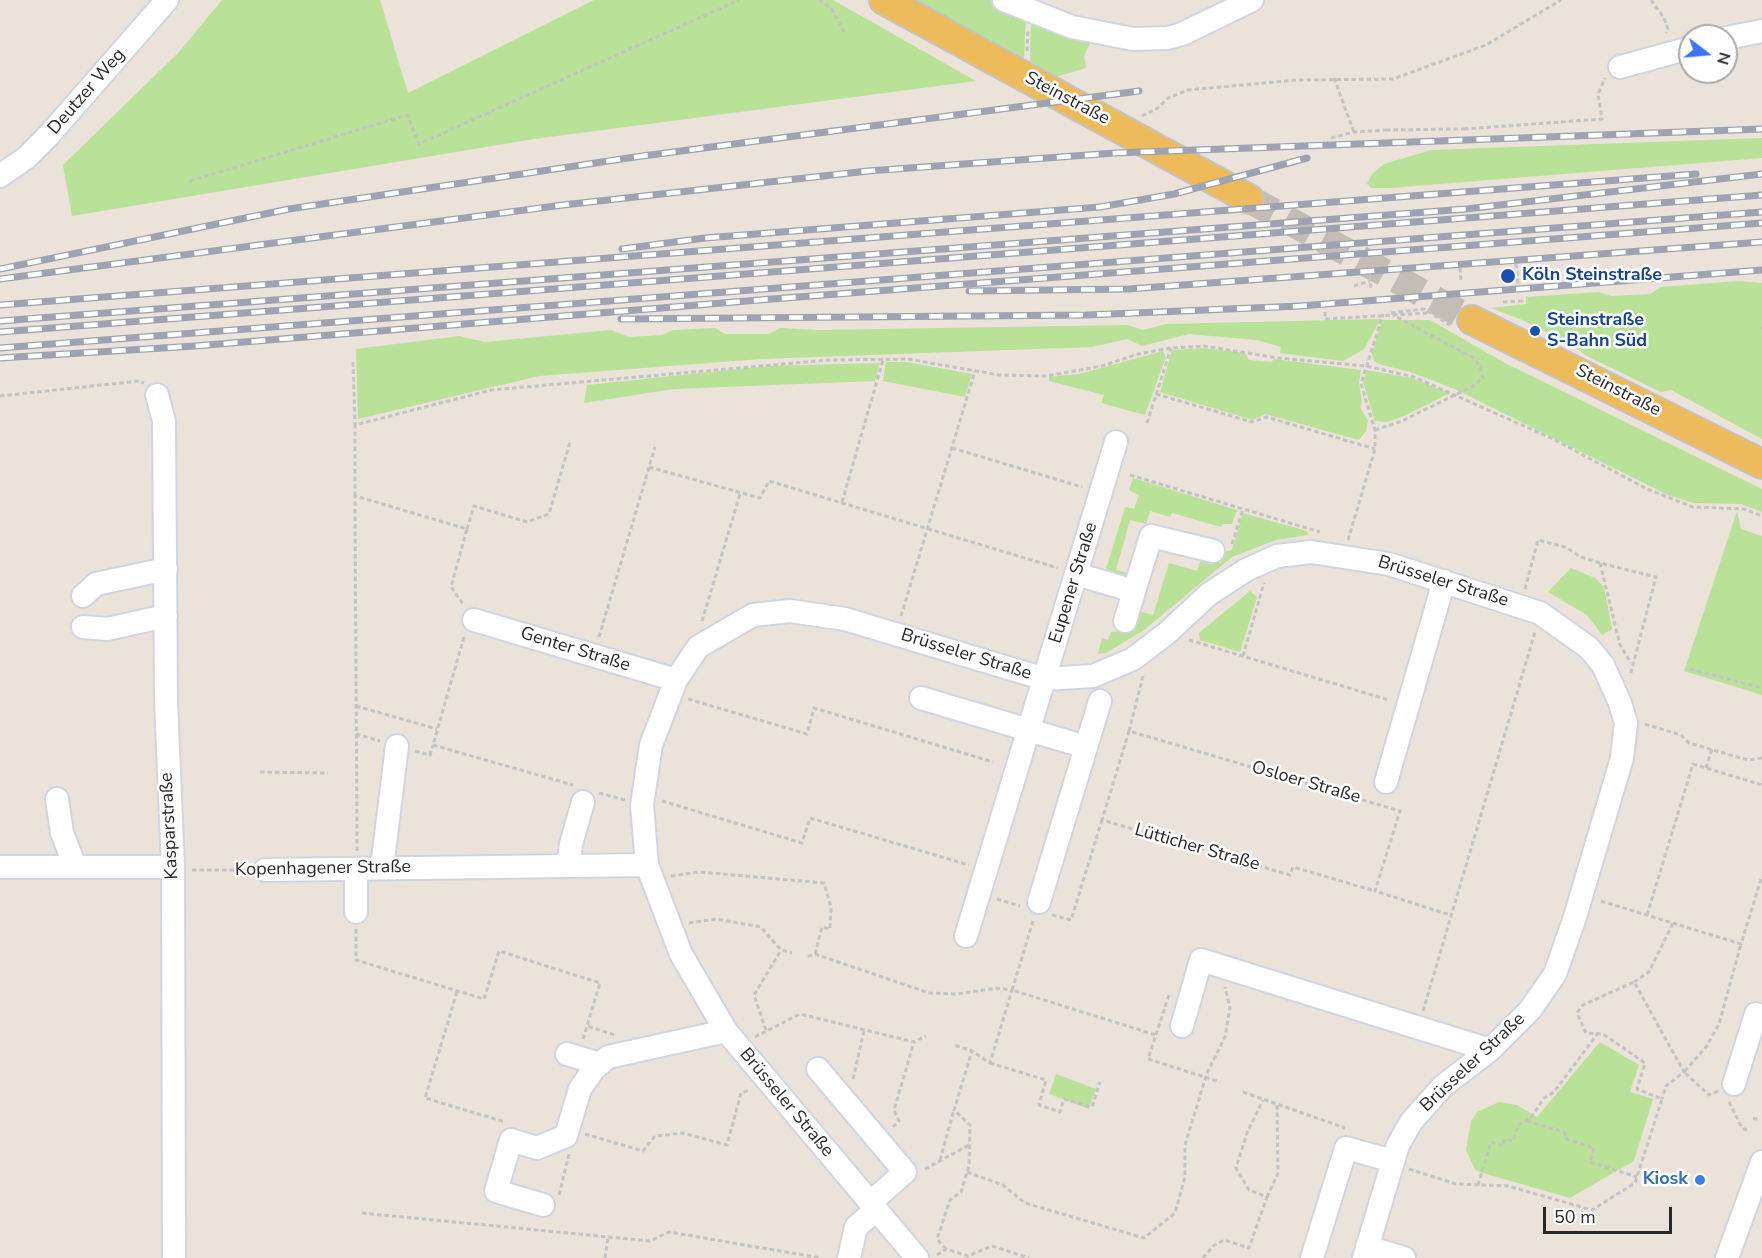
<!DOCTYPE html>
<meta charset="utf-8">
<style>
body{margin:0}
#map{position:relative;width:1762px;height:1258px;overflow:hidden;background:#ebe2da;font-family:"Nunito Sans",sans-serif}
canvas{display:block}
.north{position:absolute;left:1678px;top:24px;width:60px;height:60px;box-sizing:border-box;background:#fff;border:2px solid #a9a9a9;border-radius:50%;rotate:106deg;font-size:16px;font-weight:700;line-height:24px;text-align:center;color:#282828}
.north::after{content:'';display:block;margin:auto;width:21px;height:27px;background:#3b74f7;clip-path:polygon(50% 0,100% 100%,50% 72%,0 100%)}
.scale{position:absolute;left:1543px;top:1207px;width:129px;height:27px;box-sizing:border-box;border:3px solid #282828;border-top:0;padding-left:8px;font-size:18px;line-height:21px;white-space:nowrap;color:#282828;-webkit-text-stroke:4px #fff;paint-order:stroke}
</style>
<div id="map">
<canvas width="1762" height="1258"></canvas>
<div class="north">N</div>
<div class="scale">50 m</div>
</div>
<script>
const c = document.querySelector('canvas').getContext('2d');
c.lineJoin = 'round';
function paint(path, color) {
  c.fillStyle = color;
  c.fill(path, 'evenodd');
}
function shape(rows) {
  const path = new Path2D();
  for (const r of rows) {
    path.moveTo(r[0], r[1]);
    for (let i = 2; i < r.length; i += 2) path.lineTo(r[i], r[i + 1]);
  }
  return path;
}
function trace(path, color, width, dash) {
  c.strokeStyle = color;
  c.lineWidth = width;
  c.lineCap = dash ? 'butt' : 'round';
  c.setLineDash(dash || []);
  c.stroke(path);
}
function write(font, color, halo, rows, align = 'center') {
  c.font = font + ' "Nunito Sans",sans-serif';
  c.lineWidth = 5;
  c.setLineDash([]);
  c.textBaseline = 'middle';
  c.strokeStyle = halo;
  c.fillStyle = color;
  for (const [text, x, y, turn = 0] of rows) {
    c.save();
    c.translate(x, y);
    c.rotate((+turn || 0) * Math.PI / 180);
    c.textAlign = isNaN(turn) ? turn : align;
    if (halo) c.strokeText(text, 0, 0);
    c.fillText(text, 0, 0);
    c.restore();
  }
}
paint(shape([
 [222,0,380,0,408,93,594,0,833,0,976,81,534,139,72,216,63,165,179,52],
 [914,0,994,0,1026,15,1024,58],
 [1031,16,1091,41,1084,56,1086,68,1055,77,1030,61],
 [1762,138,1762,158,1390,188,1371,188,1367,184,1372,174,1384,164,1431,150],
 [1739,281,1762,283,1762,439,1671,390,1661,392,1587,356,1573,345,1522,320,1491,308,1526,304,1526,297,1599,292,1611,296,1650,294,1661,287],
 [1381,319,1364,349,1343,361,1280,353,1281,347,1257,340,1189,334,1142,346,1127,339,1092,347,761,359,539,376,358,419,356,349,459,336,485,342,611,330,629,337,662,335,673,330,715,328,725,334,769,334,780,328,817,330,1128,325,1143,330,1166,324],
 [1382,320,1430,320,1505,363,1762,489,1762,512,1741,504,1694,503,1668,495,1455,389,1410,372,1379,364,1374,361,1372,354],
 [1203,348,1245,353,1249,360,1271,362,1274,359,1361,370,1359,382,1362,404,1360,407,1368,421,1366,431,1359,440,1265,414,1253,420,1160,392,1172,350],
 [1163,351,1166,357,1145,415,1101,403,1104,395,1049,381,1049,377,1079,374],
 [886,362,907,362,972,374,965,397,883,381],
 [880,363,875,381,674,389,584,403,587,385,768,366],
 [1367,370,1411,378,1450,393,1402,417,1387,422,1375,421,1363,382],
 [1133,478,1237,510,1232,524,1223,524,1221,527,1172,513,1170,517,1150,511,1146,524,1130,520,1116,570,1131,574,1123,577,1105,573,1125,507,1134,509,1139,495,1129,490],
 [1737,511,1741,529,1762,536,1762,695,1684,671],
 [1243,513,1307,531,1308,535,1276,540,1232,557,1144,630,1106,653,1098,654,1102,638,1108,640,1111,632,1132,630,1139,611,1153,615,1169,563,1197,571,1202,557,1221,563,1223,552,1232,550],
 [1571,568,1595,578,1604,587,1612,629,1602,635,1587,615,1548,592],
 [1250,591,1257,597,1240,652,1200,640,1199,633],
 [1600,1042,1639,1065,1630,1092,1653,1099,1634,1161,1570,1198,1476,1171,1466,1150,1471,1121,1477,1112,1499,1102,1517,1105,1537,1117],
 [1056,1074,1096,1089,1089,1109,1049,1094]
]), '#b9e197');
trace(shape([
 [1249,199,1472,320]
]), '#c4bdb6', 28, [28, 14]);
const minor = shape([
 [1004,0,1072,27,1133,39,1168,38,1182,34,1252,0],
 [1726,38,1762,31],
 [1620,67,1690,48],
 [0,176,26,158,49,135,167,0],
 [157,395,164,421,166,701,173,867,174,1258],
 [1076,574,1134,591],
 [83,596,96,584,166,569],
 [474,620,676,680],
 [1125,621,1151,536,1213,551],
 [83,627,107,629,166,616],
 [921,698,1086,747],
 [1386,782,1444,581],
 [57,799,62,833,75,866],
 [568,866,571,844,583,802],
 [0,867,173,867],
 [382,868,397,746],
 [265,870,647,865],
 [356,870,356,912],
 [1039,902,1100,701],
 [966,936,1116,442],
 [1182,1026,1201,960,1490,1050],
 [567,1054,600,1064],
 [818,1069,905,1172,870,1203],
 [1734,1084,1756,1014,1762,1016],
 [543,1205,496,1191,511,1140,537,1148,566,1136,580,1089,593,1070,608,1057,726,1031],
 [1367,1247,1404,1258],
 [849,1258,856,1227,876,1210],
 [917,1258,726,1031,681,954,647,865,642,805,651,745,676,680,698,647,753,615,790,611,845,619,1045,679,1093,676,1133,659,1167,633,1209,594,1246,570,1277,556,1311,552,1389,564,1540,613,1589,648,1603,665,1620,703,1626,723,1622,758,1575,917,1555,974,1530,1010,1490,1050,1443,1086,1411,1122,1398,1145,1364,1258],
 [1312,1258,1346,1148,1393,1161],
 [1727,1258,1762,1162]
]);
const major = shape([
 [884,0,1249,199],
 [1472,320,1762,464]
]);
trace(minor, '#cfd5e1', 26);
trace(major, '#c3c3c3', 32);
trace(shape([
 [819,0,831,8,845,34],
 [1651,0,1664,18,1668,29,1666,33],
 [1027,51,1028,31],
 [1334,78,1354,132],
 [1142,116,1158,108,1168,98,1188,90,1297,80,1393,79,1486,45,1561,0],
 [1464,129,1602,119,1598,94,1605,78],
 [1331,138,1354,132,1386,130],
 [190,181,407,115,419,144,739,0],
 [1516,264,1518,285],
 [1460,268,1461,282],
 [1370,276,1371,289],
 [1354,286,1370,281],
 [1503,302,1522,301,1522,297],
 [1325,312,1325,319,1428,313],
 [1391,313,1424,309,1450,325],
 [1761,328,1762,328],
 [353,362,355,425],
 [1156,394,1252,422,1267,417,1375,449],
 [0,396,139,381,144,383],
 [1147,423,1171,348],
 [1375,430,1402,421,1473,386,1483,378,1480,366,1472,357,1393,315],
 [952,448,1082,487],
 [649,467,760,498,769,481,1058,568],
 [1130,475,1320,532],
 [355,496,355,425,491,390,829,360,908,359,999,375,1047,376,1102,366,1138,354,1171,348,1204,346,1278,358,1366,366,1414,377,1553,439,1647,489,1693,507,1744,509,1762,516],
 [842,502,883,360],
 [467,529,474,506,527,522,549,514,570,442],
 [1348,540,1375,449,1375,430,1361,384,1383,314],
 [1232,544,1243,509],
 [1600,563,1620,645,1631,663],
 [1525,589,1538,540,1565,547,1581,557,1600,563,1656,577,1630,676],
 [901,616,975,371],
 [702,621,740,494],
 [464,637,433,745,573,785],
 [599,637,655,447],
 [1189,640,1389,700],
 [1243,656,1264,583],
 [1690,669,1762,688],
 [1143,676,1129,731,1400,811,1375,891,1450,915],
 [688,699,807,734,814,708,993,762],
 [356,706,437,729],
 [1645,724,1681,735,1689,743,1748,760,1762,758],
 [1129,731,1102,820,1290,875,1293,867,1375,891],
 [356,734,380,741],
 [415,751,430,755,433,745],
 [1706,768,1712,749],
 [260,772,328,773],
 [599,793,625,800],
 [662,801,802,843,810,818,969,865],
 [357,851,355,496,467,529,451,587,463,604],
 [192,870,245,870],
 [671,876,699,872,824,883,831,907,830,929,822,927,815,954,806,957],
 [997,899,1020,906],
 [1601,901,1741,944,1762,876],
 [1052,915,1071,920,1102,820],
 [1647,915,1693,764,1762,785],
 [1033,921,1012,990,1156,1035],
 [689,923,716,919,761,927,781,950,792,953],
 [356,929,356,960,484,999,499,951,600,983,587,1026,615,1035],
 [815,954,929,993,957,994,997,988,1012,990,990,1063,972,1051,954,1045],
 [1634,982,1649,972,1673,923],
 [457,992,425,1098,505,1122],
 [1169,995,1148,1059,1220,1082],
 [1423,1011,1535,632],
 [766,1030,754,995,781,950],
 [755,1037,800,1014,914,1042,926,1036],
 [583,1039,587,1026],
 [990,1063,1046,1080,1039,1105,1060,1112,1064,1099,1092,1107,1100,1082],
 [853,1079,864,1031],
 [1718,1091,1709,1095,1684,1072,1706,1047,1719,1024,1741,944],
 [1243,1092,1345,1128],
 [1729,1102,1742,1128,1748,1131],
 [1753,1118,1760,1120],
 [1527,1121,1564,1132,1567,1139,1594,1148,1590,1162,1637,1177],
 [893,1127,899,1121,894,1110,914,1042],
 [585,1134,643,1151,655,1136,683,1133,727,1145,741,1093,751,1090],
 [940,1160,954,1110],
 [925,1169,969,1145],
 [1409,1169,1456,1184,1508,1186,1592,1210,1635,1183,1662,1099,1637,1089,1645,1063,1603,1034,1586,1033,1577,1013,1583,1005,1634,982,1684,1072,1666,1086,1662,1099],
 [967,1172,1003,1185,1025,1203,1144,1238,1175,1213,1185,1177,1185,1145,1207,1073,1225,1037,1230,1008,1225,987],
 [1478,1185,1491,1142,1503,1146,1505,1139,1513,1141,1518,1125,1530,1119,1544,1098,1554,1092,1598,1033],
 [559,1195,569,1154],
 [1267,1197,1278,1173,1277,1104],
 [362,1213,650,1241,669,1232,821,1258],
 [946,1249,937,1239,950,1200,961,1192,969,1166,970,1125,954,1110,972,1051],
 [937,1255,946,1249,968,1256,992,1246,1029,1258],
 [605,1258,608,1237],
 [1203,1258,1213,1246,1224,1240,1249,1248,1267,1197,1249,1190,1236,1168,1247,1133,1263,1100]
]), '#c3c3c3', 3, [4.5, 3]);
trace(minor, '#fff', 22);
trace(major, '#eebb5c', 28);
const rail = shape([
 [622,249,705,238,1100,207,1174,194,1307,158],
 [0,269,289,209,635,157,1139,91],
 [0,279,563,205,868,171,1115,153,1762,129],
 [969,291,1129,289,1762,242],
 [0,305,1696,174],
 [621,319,1087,315,1300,306,1762,270],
 [0,321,1466,209,1762,174],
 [0,332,1762,195],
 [0,348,1762,212],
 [0,358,195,346,759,300,1762,223]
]);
trace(rail, '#9da3b3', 7);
trace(rail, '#fff', 4.5, [14]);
trace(shape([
 [1386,130,1464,129]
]), '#c3c3c3', 3, [4.5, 3]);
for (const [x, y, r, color] of [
 [1508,276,8,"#1a4fb4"],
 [1535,331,6,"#1a4fb4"],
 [1700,1180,6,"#3f7fe0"]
]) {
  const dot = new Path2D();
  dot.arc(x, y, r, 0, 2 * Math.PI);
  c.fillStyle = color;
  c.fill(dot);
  trace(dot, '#fff', 2);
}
write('18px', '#282828', '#fff', [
 ["Deutzer Weg",87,92,-49],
 ["Steinstraße",1067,99,28],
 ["Steinstraße",1618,391,27],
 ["Brüsseler Straße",1443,582,17],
 ["Eupener Straße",1074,583,-73],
 ["Genter Straße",575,650,17],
 ["Brüsseler Straße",966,655,17],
 ["Osloer Straße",1306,783,16],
 ["Kasparstraße",170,826,-93],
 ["Lütticher Straße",1197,848,16],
 ["Kopenhagener Straße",323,869,-1],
 ["Brüsseler Straße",1473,1063,-43],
 ["Brüsseler Straße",786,1103,50]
]);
write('bold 18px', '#164399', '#fff', [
 ["Köln Steinstraße",1522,276],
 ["Steinstraße",1547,321],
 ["S-Bahn Süd",1547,342]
], 'left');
write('bold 18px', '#366cbe', '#fff', [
 ["Kiosk",1688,1180]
], 'right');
</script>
